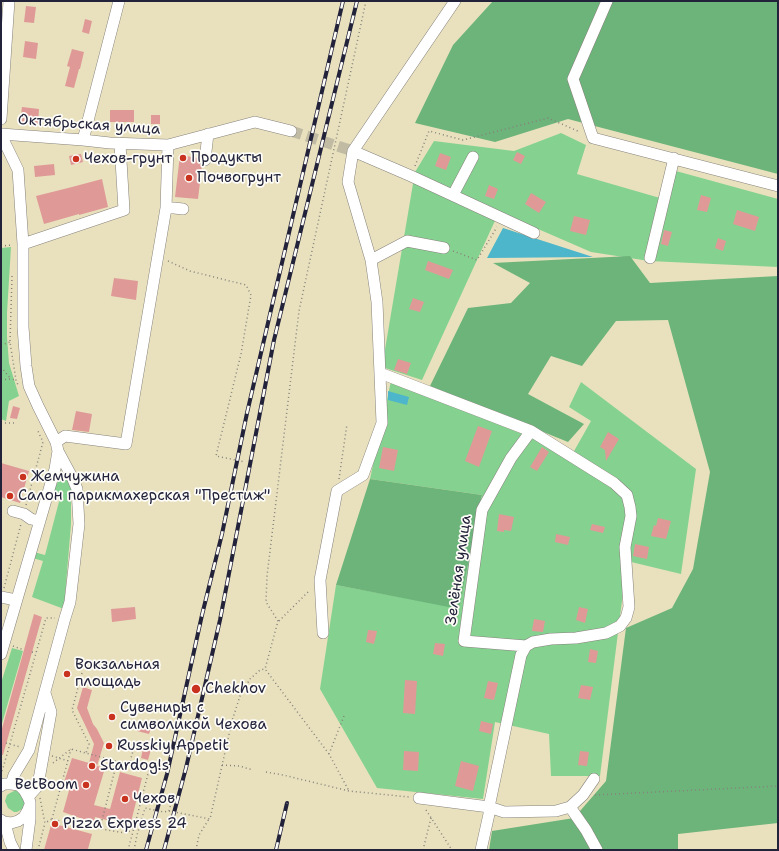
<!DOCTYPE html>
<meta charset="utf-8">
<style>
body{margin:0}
#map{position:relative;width:779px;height:851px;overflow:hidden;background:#e9e1be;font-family:"Shantell Sans",sans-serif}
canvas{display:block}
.frame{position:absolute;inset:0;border:2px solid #22223b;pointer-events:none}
</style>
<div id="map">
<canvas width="779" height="851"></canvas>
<div class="frame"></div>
</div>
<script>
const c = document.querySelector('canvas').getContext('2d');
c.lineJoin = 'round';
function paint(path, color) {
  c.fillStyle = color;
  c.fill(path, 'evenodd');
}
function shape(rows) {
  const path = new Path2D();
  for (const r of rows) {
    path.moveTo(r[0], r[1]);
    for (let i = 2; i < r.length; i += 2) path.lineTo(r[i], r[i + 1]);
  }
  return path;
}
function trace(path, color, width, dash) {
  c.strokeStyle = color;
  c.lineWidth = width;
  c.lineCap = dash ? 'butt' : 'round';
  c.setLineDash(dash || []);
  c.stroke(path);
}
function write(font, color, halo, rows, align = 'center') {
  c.font = font + ' "Shantell Sans",sans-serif';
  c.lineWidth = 3.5;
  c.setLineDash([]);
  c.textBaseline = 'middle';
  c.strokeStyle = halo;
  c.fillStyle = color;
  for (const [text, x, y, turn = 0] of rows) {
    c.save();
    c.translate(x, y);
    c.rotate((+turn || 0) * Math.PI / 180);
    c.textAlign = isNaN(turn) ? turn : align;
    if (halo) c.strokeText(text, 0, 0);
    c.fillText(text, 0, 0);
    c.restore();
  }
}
paint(shape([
 [561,133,586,145,577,174,660,198,676,171,778,199,778,267,649,261,591,252,499,212,422,380,382,367,415,172,434,141,514,151],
 [11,247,7,313,7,337,9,363,19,396,9,401,6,421,1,419,1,248],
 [391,381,535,439,569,460,591,421,569,407,581,382,696,469,681,574,627,561,600,776,551,776,549,734,495,722,483,799,377,788,320,689,336,585,459,608,482,495,370,479],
 [63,471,71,479,71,524,64,609,32,597,43,561,29,557,30,551,45,555,61,494,53,492],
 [12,648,23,651,1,727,1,683],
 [16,790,19,791,26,798,24,808,17,812,14,812,8,808,5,801,7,795,10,793]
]), '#85d290');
paint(shape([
 [493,1,778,1,778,174,568,119,495,142,415,123,453,45],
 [630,256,650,283,778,276,778,823,678,834,678,850,489,850,492,831,574,818,606,781,626,628,672,608,693,569,710,472,668,320,616,321,582,366,551,356,528,394,584,424,568,442,430,386,468,308,511,303,530,283,493,263],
 [370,479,482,495,459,609,336,585]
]), '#6cb47a');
paint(shape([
 [503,228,593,257,487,258],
 [388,391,409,397,407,405,388,400]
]), '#4db6ca');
paint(shape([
 [26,6,36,7,34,23,24,22],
 [85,19,92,21,89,34,82,32],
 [25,41,38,43,36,59,23,57],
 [72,49,84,52,80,69,79,69,74,88,65,86,70,67,67,66],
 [22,107,39,109,38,124,20,122],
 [110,110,134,110,134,122,110,122],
 [151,115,160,115,160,124,151,124],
 [517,152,525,156,521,164,513,160],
 [440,153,451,157,446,170,435,166],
 [81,154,83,162,71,165,69,156],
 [180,155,198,158,199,163,202,166,198,199,175,197],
 [54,164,55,175,35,177,34,166],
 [102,179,108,207,79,215,79,214,44,224,36,196,72,187],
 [489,185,498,189,494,199,485,196],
 [531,193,546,202,539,213,525,204],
 [701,195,711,198,707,212,697,210],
 [737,210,759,217,755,231,733,224],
 [574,216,590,220,586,235,570,231],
 [664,230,672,232,668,246,661,244],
 [718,238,726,241,723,251,715,248],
 [428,261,453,270,449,279,425,270],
 [114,278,138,281,136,300,111,296],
 [413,298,424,302,420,312,409,309],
 [398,359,411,363,407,374,394,370],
 [13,406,20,408,17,419,10,418],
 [76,411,92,414,89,432,72,430],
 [478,426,492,431,479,467,465,461],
 [608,432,619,439,606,461,605,450,600,447],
 [383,447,398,450,394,471,379,468],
 [542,447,549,452,537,471,530,467],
 [1,463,29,471,20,503,1,497],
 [499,514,514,517,511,531,504,530,504,532,497,531],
 [658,518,671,521,666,539,651,536,654,525,656,526],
 [592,524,605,527,603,533,590,530],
 [556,534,570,537,568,545,555,542],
 [635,544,649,547,647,559,633,556],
 [135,607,136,619,112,622,111,609],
 [579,607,588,609,585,623,576,620],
 [34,614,42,617,3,755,1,755,1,732],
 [534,619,545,621,543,632,532,631],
 [368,630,377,631,374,644,366,642],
 [435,643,445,644,443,656,433,654],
 [590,649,598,651,596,663,588,662],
 [405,680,417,681,415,714,403,713],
 [488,681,498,683,494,700,484,698],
 [581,685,593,687,590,700,578,698],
 [83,687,92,690,87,708,93,724,97,729,104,743,97,766,105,768,94,805,110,809,120,772,142,778,130,826,95,817,94,823,63,812,70,787,63,785,72,758,89,763,94,744,77,708],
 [481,721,493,724,491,734,479,731],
 [140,722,152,725,149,734,137,731],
 [144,744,152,746,148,760,141,758],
 [404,751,419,752,418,771,403,770],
 [580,751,589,752,587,766,578,765],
 [461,761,479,766,473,791,455,786],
 [55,824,92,834,88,849,86,849,85,850,44,850,51,825]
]), '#df9a97');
trace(shape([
 [291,131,353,151]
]), '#c1bba4', 11, [11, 5.5]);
const minor = shape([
 [607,1,573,79,593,138,778,186],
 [1,119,9,1],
 [1,134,83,140,110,143,168,145,255,122,291,131],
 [1,135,18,170,23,244,23,327,26,366,29,386,38,406,56,442,58,451,55,469,1,654],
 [83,140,119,1],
 [353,151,411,176,534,233],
 [205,160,208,134],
 [453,195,473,157],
 [166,208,174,208,183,209],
 [23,244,124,210,120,144],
 [650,258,674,158],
 [371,260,407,241,444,248],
 [380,373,531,431,614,483,627,495,630,507,631,516,625,547,629,607,626,618,620,626,606,633,576,638,551,639,533,642,526,646,521,655,489,807,489,814,481,850],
 [56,442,65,436,126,444,166,208,168,145],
 [13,511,24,514,31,519,40,521],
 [1,597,16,600],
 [323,633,320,580,337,491,363,475,382,423,377,302,371,260,348,182,353,151,455,1],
 [526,646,464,641,482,510,511,458,531,431],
 [11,784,14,775,29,750,65,618,70,602,79,524,77,489,72,477,58,451],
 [1,786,4,784,11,784,19,785,24,790,28,797,30,802,30,819,26,850],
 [28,797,37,787,40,774,51,712,45,693],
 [419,798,489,807,504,812,556,811,570,807,583,795,594,779],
 [570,807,586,830,597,850],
 [1,820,4,822,11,823,18,821,24,817,28,810,29,807],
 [4,822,6,827,10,842,14,850]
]);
trace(minor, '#86827c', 12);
trace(shape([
 [415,166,429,131,463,140,548,118,580,132],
 [1,246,13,245],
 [453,251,477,260,497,227],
 [168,261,190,271,246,285,251,295,241,354,216,456,245,462],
 [12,276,10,342,16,380,18,385],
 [1,345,10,342],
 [1,367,11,379],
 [1,380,11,379,16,380],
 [1,423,14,423],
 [339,479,347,424],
 [26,505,43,442,37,429],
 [4,588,21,524],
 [279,621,310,590],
 [13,646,24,650],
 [32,652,36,653],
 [82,673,72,710,89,744,86,753],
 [344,716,329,754,349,791],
 [6,743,20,747],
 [329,754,265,669,278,621,266,602,267,576,299,311,366,1],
 [52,756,68,761],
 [53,763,71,749,149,770,135,824],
 [129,765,135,744,142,746],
 [222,765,239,766,253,770],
 [266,772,283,775,349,791,409,797],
 [1,775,46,618,55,618],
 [595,795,778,786],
 [40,798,45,823,52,819,72,824,125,833,130,831,135,824,128,850],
 [426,810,452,850],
 [169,811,210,819,232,721,240,696,250,679,260,670,265,669],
 [52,819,71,749],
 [100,828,117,762],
 [38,850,45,823],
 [134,850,137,835,145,808,164,812,169,811,172,800],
 [196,850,199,835,209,819],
 [423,850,431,818]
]), '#86827c', 1.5, [1, 3]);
trace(minor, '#fff', 11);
const rail = shape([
 [146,850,167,774,202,615,222,534,247,413,343,1],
 [164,850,186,768,220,620,274,340,357,1],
 [276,850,287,803]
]);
trace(rail, '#22223b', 4);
trace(rail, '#fdfcf7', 2.5, [8]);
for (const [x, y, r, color] of [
 [183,158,4,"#c8321e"],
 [76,159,4,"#c8321e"],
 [189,178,4,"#c8321e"],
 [23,477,4,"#c8321e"],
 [10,496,4,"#c8321e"],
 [67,674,4,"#c8321e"],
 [196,689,5,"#c8321e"],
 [112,717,4,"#c8321e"],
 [109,746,4,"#c8321e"],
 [92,766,4,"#c8321e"],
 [86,785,4,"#c8321e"],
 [125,799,4,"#c8321e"],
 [55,824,4,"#c8321e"]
]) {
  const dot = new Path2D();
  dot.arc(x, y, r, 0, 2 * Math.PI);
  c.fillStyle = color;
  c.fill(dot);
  trace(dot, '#fdfcf7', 1.5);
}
write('15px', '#22223b', '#fdfcf7', [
 ["Октябрьская улица",89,125,4],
 ["Зелёная улица",459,570,-82]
]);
write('15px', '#22223b', '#fdfcf7', [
 ["Продукты",191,158],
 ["Чехов-грунт",84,159],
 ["Почвогрунт",197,178],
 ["Жемчужина",31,477],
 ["Салон парикмахерская \"Престиж\"",18,496],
 ["Вокзальная",75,665],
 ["площадь",75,682],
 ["Chekhov",205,689],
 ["Сувениры с",120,708],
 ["символикой Чехова",120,725],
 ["Russkiy Appetit",117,746],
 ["Stardog!s",100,766],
 ["BetBoom",78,785,"right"],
 ["Чехов",133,799],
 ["Pizza Express 24",63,824]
], 'left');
</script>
